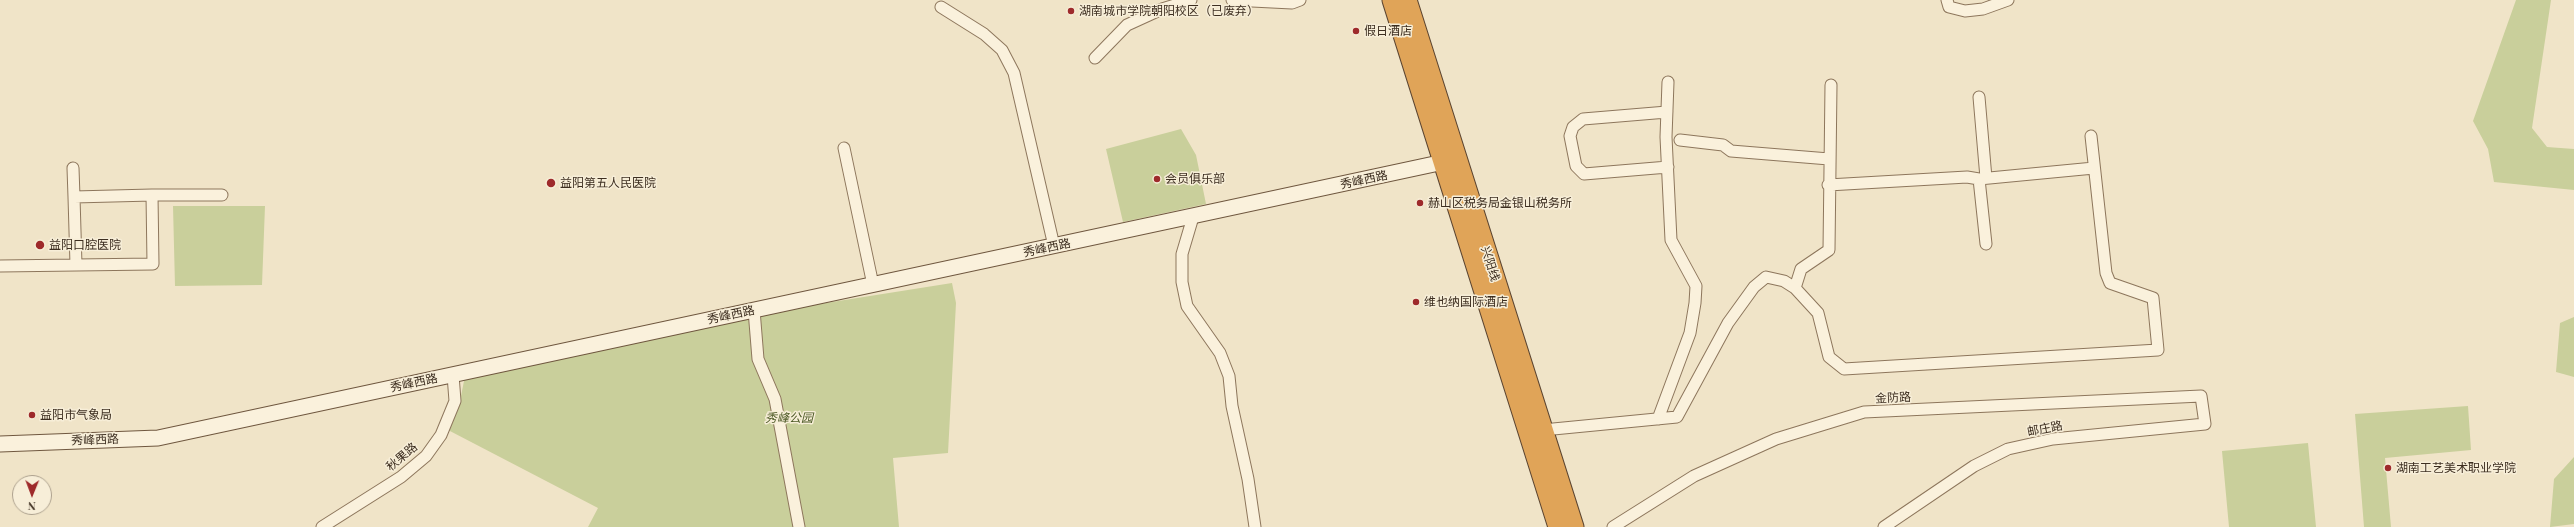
<!DOCTYPE html>
<meta charset="utf-8">
<style>
body{margin:0}
#map{position:relative;width:2574px;height:527px;overflow:hidden;background:#f0e4c8;font-family:"Playfair Display",serif}
canvas{display:block}
.north{position:absolute;left:12px;top:475px;width:40px;height:40px;box-sizing:border-box;background:#f7eed8;border:1px solid #ada18e;border-radius:50%;rotate:181deg;font-size:11px;font-weight:700;line-height:16px;text-align:center;color:#3d2e20}
.north::after{content:'';display:block;margin:auto;width:14px;height:18px;background:#9e2a2b;clip-path:polygon(50% 0,100% 100%,50% 72%,0 100%)}
</style>
<div id="map">
<canvas width="2574" height="527"></canvas>
<div class="north">N</div>
</div>
<script>
const c = document.querySelector('canvas').getContext('2d');
c.lineJoin = 'round';
function paint(path, color) {
  c.fillStyle = color;
  c.fill(path, 'evenodd');
}
function shape(rows) {
  const path = new Path2D();
  for (const r of rows) {
    path.moveTo(r[0], r[1]);
    for (let i = 2; i < r.length; i += 2) path.lineTo(r[i], r[i + 1]);
  }
  return path;
}
function trace(path, color, width, dash) {
  c.strokeStyle = color;
  c.lineWidth = width;
  c.lineCap = dash ? 'butt' : 'round';
  c.setLineDash(dash || []);
  c.stroke(path);
}
function write(font, color, halo, rows, align = 'center') {
  c.font = font + ' "Playfair Display","Noto Sans SC",serif';
  c.lineWidth = 3;
  c.setLineDash([]);
  c.textBaseline = 'middle';
  c.strokeStyle = halo;
  c.fillStyle = color;
  for (const [text, x, y, turn = 0] of rows) {
    c.save();
    c.translate(x, y);
    c.rotate((+turn || 0) * Math.PI / 180);
    c.textAlign = isNaN(turn) ? turn : align;
    if (halo) c.strokeText(text, 0, 0);
    c.fillText(text, 0, 0);
    c.restore();
  }
}
paint(shape([
 [2516,0,2551,0,2532,128,2547,147,2574,149,2574,190,2494,182,2488,149,2473,121],
 [1181,129,1196,155,1206,204,1123,222,1106,149],
 [173,206,265,206,262,285,175,286],
 [952,283,956,303,948,453,893,458,899,527,588,527,598,508,448,430,459,406,465,376,750,315],
 [2574,317,2574,377,2556,372,2560,323],
 [2468,406,2471,450,2385,458,2391,527,2364,527,2355,414],
 [2308,443,2316,527,2229,527,2222,451],
 [2574,457,2574,524,2550,527,2554,479]
]), '#c9cf9b');
const street = shape([
 [1232,0,1292,3,1300,0],
 [1947,0,1949,7,1965,11,1983,9,2008,0],
 [941,7,984,34,1002,50,1014,73,1054,246],
 [1095,58,1127,25,1162,9,1191,0],
 [1979,97,1986,178],
 [1667,112,1583,119,1573,127,1570,136,1576,166,1584,174,1668,167],
 [1680,140,1723,145,1731,151,1829,159],
 [844,148,873,285],
 [73,168,74,197],
 [1979,179,1986,244],
 [1828,185,1967,177,1979,179,2094,168],
 [152,195,222,195],
 [1193,217,1182,254,1182,282,1187,306,1220,353,1229,376,1232,406,1248,479,1255,527],
 [0,266,76,265,153,264,152,195,74,197,76,265],
 [1795,288,1801,269,1829,250,1831,85],
 [754,310,758,359,775,399,799,527],
 [1658,419,1690,333,1695,303,1696,286,1671,240,1666,137,1668,82],
 [1543,430,1677,417,1728,323,1754,287,1766,277,1784,281,1795,288,1818,313,1829,357,1844,369,2158,350,2153,298,2110,283,2106,273,2091,136],
 [322,527,401,477,426,456,441,435,455,401,453,375],
 [1613,527,1694,476,1776,439,1864,412,2201,396,2205,424,2053,439,2008,449,1974,466,1884,527]
]);
const secondary = shape([
 [0,444,158,438,1453,160]
]);
const highway = shape([
 [1392,0,1558,527],
 [1407,0,1574,527]
]);
trace(street, '#8d765c', 13);
trace(secondary, '#6f573f', 17);
trace(highway, '#5b4430', 21);
trace(street, '#faf1dc', 11);
trace(secondary, '#faf1dc', 15);
trace(highway, '#e0a458', 19);
for (const [x, y, r, color] of [
 [1071,11,4,"#9e2a2b"],
 [1356,31,4,"#9e2a2b"],
 [1157,179,4,"#9e2a2b"],
 [551,183,5,"#9e2a2b"],
 [1420,203,4,"#9e2a2b"],
 [40,245,5,"#9e2a2b"],
 [1416,302,4,"#9e2a2b"],
 [32,415,4,"#9e2a2b"],
 [2388,468,4,"#9e2a2b"]
]) {
  const dot = new Path2D();
  dot.arc(x, y, r, 0, 2 * Math.PI);
  c.fillStyle = color;
  c.fill(dot);
  trace(dot, '#f7eed8', 1.5);
}
write('12px', '#3d2e20', '#f7eed8', [
 ["湖南城市学院朝阳校区（已废弃）",1079,11],
 ["假日酒店",1364,31],
 ["会员俱乐部",1165,179],
 ["益阳第五人民医院",560,183],
 ["赫山区税务局金银山税务所",1428,203],
 ["益阳口腔医院",49,245],
 ["维也纳国际酒店",1424,302],
 ["益阳市气象局",40,415],
 ["湖南工艺美术职业学院",2396,468]
], 'left');
write('12px', '#3d2e20', '#f7eed8', [
 ["秀峰西路",1364,180,-12],
 ["秀峰西路",1047,248,-12],
 ["兴阳线",1490,264,72],
 ["秀峰西路",731,315,-12],
 ["秀峰西路",414,383,-12],
 ["金防路",1893,398,-3],
 ["邮庄路",2045,429,-11],
 ["秀峰西路",95,440,-2],
 ["秋果路",402,457,-40]
]);
write('italic 12px', '#4d5a26', '#f7eed8', [
 ["秀峰公园",789,418]
]);
</script>
